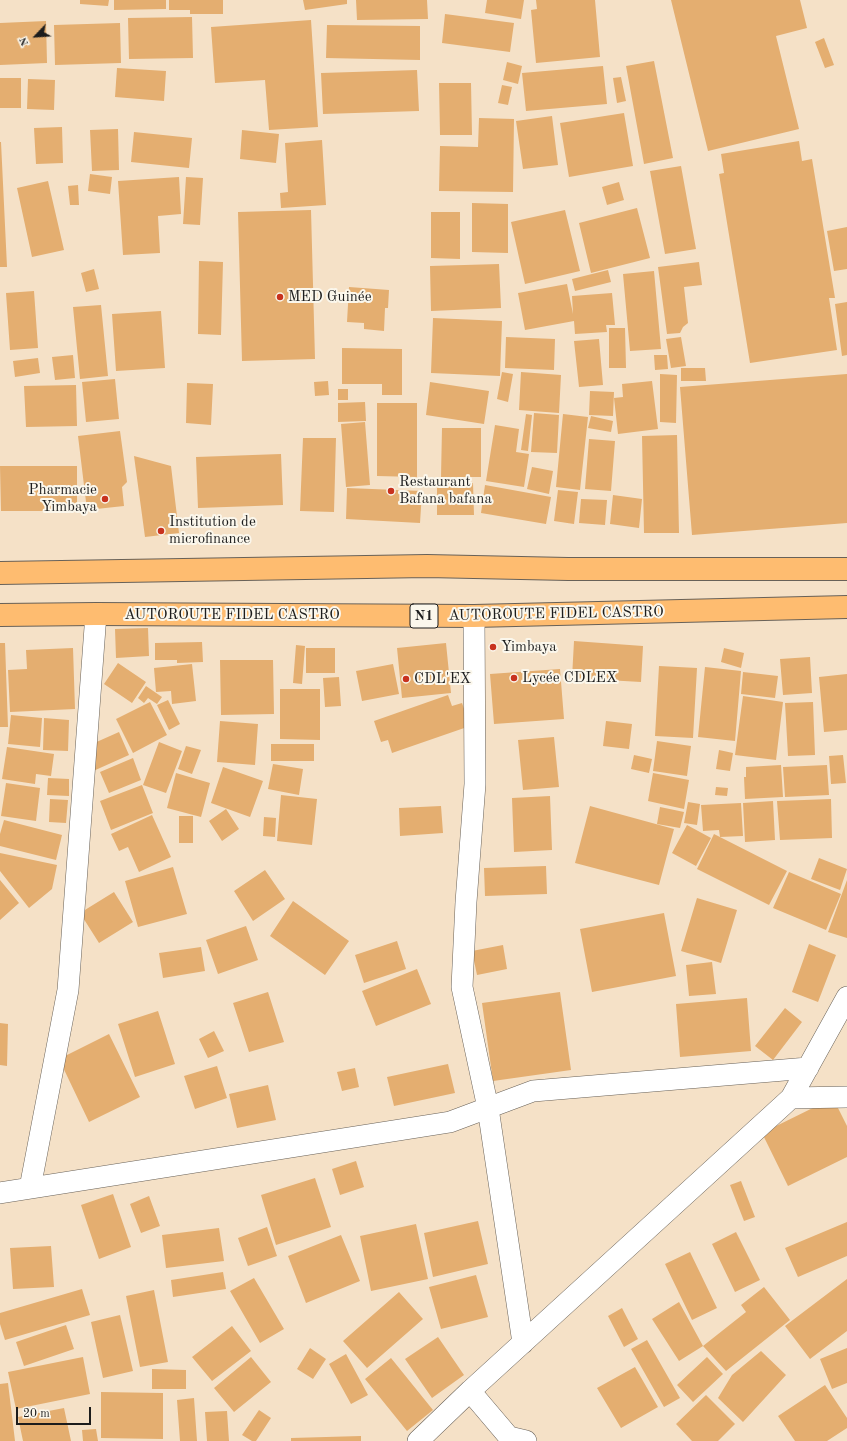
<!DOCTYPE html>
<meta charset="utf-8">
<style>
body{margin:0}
#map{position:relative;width:847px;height:1441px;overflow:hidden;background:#f5e1c7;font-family:"Old Standard TT",serif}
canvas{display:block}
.north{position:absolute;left:16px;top:16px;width:40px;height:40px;-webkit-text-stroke:3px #fbf7ec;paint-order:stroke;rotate:245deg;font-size:11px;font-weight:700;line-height:16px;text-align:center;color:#1c1c1c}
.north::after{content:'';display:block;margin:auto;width:14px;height:18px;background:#1c1c1c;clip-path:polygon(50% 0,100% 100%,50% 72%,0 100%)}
.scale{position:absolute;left:16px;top:1407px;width:75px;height:18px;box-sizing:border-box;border:2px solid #1c1c1c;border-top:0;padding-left:5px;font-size:12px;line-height:14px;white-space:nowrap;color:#1c1c1c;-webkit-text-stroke:3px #fbf7ec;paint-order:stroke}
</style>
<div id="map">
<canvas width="847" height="1441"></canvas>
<div class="north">N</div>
<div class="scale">20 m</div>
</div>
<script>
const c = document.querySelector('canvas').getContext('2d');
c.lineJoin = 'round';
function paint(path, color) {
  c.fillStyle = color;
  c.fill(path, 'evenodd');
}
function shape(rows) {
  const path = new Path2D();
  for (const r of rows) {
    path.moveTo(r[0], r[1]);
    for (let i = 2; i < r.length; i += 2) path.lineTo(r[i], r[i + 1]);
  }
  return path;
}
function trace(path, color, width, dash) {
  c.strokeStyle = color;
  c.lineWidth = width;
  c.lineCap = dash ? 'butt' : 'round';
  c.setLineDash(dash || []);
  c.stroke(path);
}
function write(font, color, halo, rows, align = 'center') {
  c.font = font + ' "Old Standard TT",serif';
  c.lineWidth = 4;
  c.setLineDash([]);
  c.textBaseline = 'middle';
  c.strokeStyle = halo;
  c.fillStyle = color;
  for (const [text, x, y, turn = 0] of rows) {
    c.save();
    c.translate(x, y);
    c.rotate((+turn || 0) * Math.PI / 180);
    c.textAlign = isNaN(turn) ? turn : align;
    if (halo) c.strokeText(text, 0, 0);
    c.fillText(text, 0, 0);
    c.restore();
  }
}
paint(shape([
 [80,0,109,0,108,6,80,4],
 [114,0,166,0,166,9,114,10],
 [169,0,223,0,223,14,190,14,190,10,169,10],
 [303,0,347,0,347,4,305,10],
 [356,0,427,0,428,19,357,20],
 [487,0,524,0,521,19,485,13],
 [536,0,595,0,600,57,536,63,531,10,537,9],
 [671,0,800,0,807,28,776,36,799,129,708,151],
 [445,14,514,23,510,52,442,43],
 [192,17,193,58,129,59,128,18],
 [311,20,318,127,269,130,265,80,215,83,211,27],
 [46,21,47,63,0,65,0,23],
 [120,23,121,63,55,65,54,25],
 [327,25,420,26,420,60,326,58],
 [824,38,834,65,825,68,815,42],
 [654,61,673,158,644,164,626,66],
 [507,62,522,66,518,84,503,80],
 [603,66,607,104,526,111,522,73],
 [117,68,166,71,164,101,115,97],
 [417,70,419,111,323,114,321,73],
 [621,77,626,101,617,103,613,78],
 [0,78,21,78,21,108,0,108],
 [28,79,55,80,54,110,27,109],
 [439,83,471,83,472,135,440,135],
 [502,85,512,87,508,105,498,103],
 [624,113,633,166,569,177,560,123],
 [552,116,558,165,523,169,516,121],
 [479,118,514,119,513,192,439,191,440,146,478,147],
 [62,127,63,163,36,164,34,128],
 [118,129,119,170,92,171,90,130],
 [242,130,279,134,276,163,240,159],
 [134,132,192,138,189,168,131,162],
 [322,140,326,205,281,208,280,193,288,192,285,143],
 [799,141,802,161,812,159,835,298,829,298,837,350,750,363,719,174,724,173,721,154],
 [0,142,1,142,7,267,0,267],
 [681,166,696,249,665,254,650,171],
 [90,174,112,177,110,194,88,191],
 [179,177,181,214,158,216,160,253,123,255,118,181],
 [186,177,203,178,200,225,183,224],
 [48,181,64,250,32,257,17,188],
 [619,182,624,200,607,205,602,187],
 [78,185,79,205,70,205,68,186],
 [472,203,508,204,508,253,472,252],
 [637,208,650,258,591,273,579,223],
 [311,210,315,359,242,361,238,212],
 [565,210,580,271,525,284,511,222],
 [431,212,460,212,460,259,431,258],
 [847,227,847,269,834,271,827,231],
 [199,261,223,262,221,335,198,334],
 [699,262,702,285,684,287,688,323,683,327,680,333,667,334,658,267],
 [499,264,501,308,431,311,430,266],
 [94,269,99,289,86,292,81,273],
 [608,270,611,282,575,291,572,279],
 [654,271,661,349,630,351,623,274],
 [567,284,573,314,572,296,612,293,615,325,606,325,607,332,575,334,574,321,525,330,518,293],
 [349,287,389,290,388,308,385,308,384,331,364,329,364,323,347,322],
 [34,291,38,348,10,350,6,293],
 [847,302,847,355,842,356,835,304],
 [101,305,108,376,80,379,73,307],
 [161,311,165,368,116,371,112,314],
 [433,318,502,321,500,376,431,373],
 [609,328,625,328,626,368,609,368],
 [506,337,555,339,554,370,505,368],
 [681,337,686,366,671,368,666,339],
 [599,339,603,385,579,387,574,341],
 [342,348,402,349,402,395,382,395,382,384,342,384],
 [73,355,75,378,55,380,52,357],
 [654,355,667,355,668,369,655,370],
 [38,358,40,373,15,377,13,361],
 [681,368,705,368,706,381,681,381],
 [502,372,513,374,508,402,497,399],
 [521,372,561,375,559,413,519,410],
 [660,374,677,375,676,423,660,422],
 [847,374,847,523,692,535,680,387],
 [115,379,119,419,86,422,82,382],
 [328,381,329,395,315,396,314,382],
 [652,381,658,429,618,434,614,398,623,397,622,384],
 [430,382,489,391,484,424,426,415],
 [187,383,213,384,211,425,186,423],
 [76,385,77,426,26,427,24,386],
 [338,389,348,389,348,400,338,400],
 [590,391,614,392,613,416,589,415],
 [365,402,366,421,338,422,338,403],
 [377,403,417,403,417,477,377,476],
 [534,413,559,415,557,453,531,452],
 [526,414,532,415,528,451,521,450],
 [563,414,588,417,580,490,556,487],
 [591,416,613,421,611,432,588,428],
 [365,422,370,485,346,487,341,424],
 [495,425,519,429,516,452,529,454,524,487,486,481],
 [442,428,481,428,481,477,441,477],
 [120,431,127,482,122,487,124,506,87,510,78,436],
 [677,435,679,533,644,533,642,436],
 [303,438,336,438,334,512,300,511],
 [589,439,615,441,611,491,585,489],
 [281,454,283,505,198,508,196,457],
 [134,456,171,466,179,533,145,537],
 [0,466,77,466,77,511,1,511],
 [532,467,553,471,549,494,527,489],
 [437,483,473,483,474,515,437,515],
 [485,485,551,497,546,524,481,513],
 [347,488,422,491,420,523,346,519],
 [558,490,578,492,574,524,554,521],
 [613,495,642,499,639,528,610,524],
 [581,499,607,500,605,525,579,523],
 [148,628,149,656,116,658,115,629],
 [574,641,643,646,641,682,572,678],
 [202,642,203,662,177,663,177,660,155,660,155,643],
 [0,643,5,643,8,727,0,727],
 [446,643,451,693,402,698,397,648],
 [296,645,305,646,302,684,293,683],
 [73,648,75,709,10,712,8,670,27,669,26,650],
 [306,648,335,648,335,673,306,673],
 [724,648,744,653,741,668,721,662],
 [810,657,812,693,783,695,780,659],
 [220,660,273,660,274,714,221,715],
 [118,663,146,682,132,703,104,684],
 [192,664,196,701,172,704,171,691,156,692,154,668],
 [393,664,399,694,362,701,356,671],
 [659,666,697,668,693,738,655,736],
 [705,667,741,671,735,741,698,737],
 [560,669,564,719,494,724,490,674],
 [743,672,778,676,775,698,741,694],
 [847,674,847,730,824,732,819,677],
 [339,677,341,706,325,707,323,678],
 [146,686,162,697,157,704,148,698,144,703,138,698],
 [280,689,320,689,320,740,280,739],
 [448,695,452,706,462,703,470,726,392,753,388,740,381,742,374,721],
 [743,696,783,702,776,760,735,755],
 [168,700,180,724,169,730,157,705],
 [150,702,167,735,133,753,116,719],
 [813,702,815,755,788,756,785,703],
 [11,715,42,718,40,747,8,744],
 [44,718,69,720,68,751,43,750],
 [220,721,258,724,255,765,217,762],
 [606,721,632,724,629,749,603,746],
 [119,732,129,755,91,772,92,744],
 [554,737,559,787,523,790,518,740],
 [657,741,691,746,687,776,653,771],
 [159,742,182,751,166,793,143,785],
 [271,744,314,744,314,761,271,761],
 [186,746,201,750,192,774,178,769],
 [7,747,54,754,51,776,36,774,35,784,2,779],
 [719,750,733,753,730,771,716,769],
 [634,755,652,759,649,773,631,769],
 [843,755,846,783,831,784,829,756],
 [133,758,141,780,109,793,100,772],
 [273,764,303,769,299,795,268,789],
 [781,765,783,797,745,799,744,777,746,777,746,767],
 [827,765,829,795,785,797,783,767],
 [223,767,263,781,250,817,211,803],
 [176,773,210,783,201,817,167,808],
 [653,773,689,780,684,809,648,801],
 [48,778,69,779,69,796,47,795],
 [6,783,40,788,36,821,1,816],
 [142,785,153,813,111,830,100,801],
 [716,787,728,788,727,796,715,795],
 [281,795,317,799,312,845,277,841],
 [550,796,552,850,514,852,512,798],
 [50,799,68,800,66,823,49,822],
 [831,799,832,838,780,840,777,801],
 [773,801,775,840,745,842,743,803],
 [688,802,700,804,697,825,684,823],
 [741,803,743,836,720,837,719,830,703,831,701,805],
 [441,806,443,833,400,836,399,808],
 [590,806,674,829,659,885,575,863],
 [660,807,684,812,680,828,657,824],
 [226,809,239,829,222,841,209,821],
 [152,815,171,857,139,872,128,847,119,851,111,834],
 [179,816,193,816,193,843,179,843],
 [264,817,276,818,275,837,263,836],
 [4,820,62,835,56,860,0,846,0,834],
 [687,825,711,838,696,866,672,853],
 [714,834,787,871,769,905,697,869],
 [0,853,57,865,52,889,29,908,0,871],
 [819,858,847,869,840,890,811,879],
 [546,866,547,894,485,896,484,868],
 [173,867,187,914,138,927,125,881],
 [265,870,285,899,253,921,234,891],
 [789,872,841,894,826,930,773,908],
 [0,880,19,903,0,920],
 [847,880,847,938,828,932],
 [114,892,133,922,99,943,80,913],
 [697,898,737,910,721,963,681,951],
 [293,901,349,941,325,975,270,936],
 [664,913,676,976,592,992,580,929],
 [246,926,258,960,218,974,206,940],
 [397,941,406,969,364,983,355,955],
 [809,944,836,955,818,1002,792,992],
 [503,945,507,969,477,975,472,951],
 [201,947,205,971,163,978,159,953],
 [712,962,716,994,689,996,686,965],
 [417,969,431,1004,376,1026,362,991],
 [268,992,284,1042,249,1052,233,1003],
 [560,992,571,1070,493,1081,482,1003],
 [747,998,751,1051,680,1057,676,1004],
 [785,1008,802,1022,773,1060,755,1046],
 [158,1011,175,1064,135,1077,118,1024],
 [0,1023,8,1024,7,1066,0,1065],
 [214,1031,224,1051,208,1058,199,1039],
 [109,1034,140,1097,89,1122,59,1059],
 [448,1064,455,1093,394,1106,387,1077],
 [217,1066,227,1098,195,1109,184,1076],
 [355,1068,359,1087,342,1091,337,1072],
 [268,1085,276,1120,237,1128,229,1094],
 [833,1098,847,1126,847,1157,788,1186,762,1133],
 [356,1161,364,1187,340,1195,332,1169],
 [315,1178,331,1227,276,1245,261,1195],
 [741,1181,755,1217,744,1221,730,1185],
 [113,1194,131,1247,99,1259,81,1205],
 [149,1196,160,1226,141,1233,130,1204],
 [478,1221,488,1264,433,1277,424,1233],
 [847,1222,847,1256,798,1277,785,1248],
 [416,1224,428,1279,371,1291,360,1236],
 [267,1227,277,1256,248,1266,238,1238],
 [219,1228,224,1261,166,1268,162,1235],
 [736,1232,760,1280,735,1292,712,1244],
 [341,1235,360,1281,306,1303,288,1256],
 [51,1246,54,1287,13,1289,10,1248],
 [690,1252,717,1308,692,1320,665,1264],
 [223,1272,226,1289,173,1297,171,1280],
 [476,1275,488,1317,441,1329,429,1287],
 [254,1278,284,1329,260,1343,230,1291],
 [847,1279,847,1331,810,1359,785,1326],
 [764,1287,790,1320,726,1371,703,1346,679,1361,652,1319,679,1302,703,1346,746,1312,741,1305],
 [82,1289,90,1315,5,1340,0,1324,0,1313],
 [154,1290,168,1362,140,1367,126,1296],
 [399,1292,423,1319,367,1368,343,1341],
 [622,1308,638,1339,624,1347,608,1316],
 [120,1315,133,1371,103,1378,91,1322],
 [66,1325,74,1349,24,1366,16,1342],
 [232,1326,251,1351,212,1381,192,1357],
 [438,1337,464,1375,432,1398,405,1359],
 [647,1340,680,1398,664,1407,631,1349],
 [310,1348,326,1359,313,1379,297,1369],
 [847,1348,847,1383,832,1389,820,1359],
 [761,1351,786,1375,743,1422,718,1398,732,1375],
 [346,1354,368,1395,351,1404,329,1364],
 [83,1357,90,1394,16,1409,8,1372],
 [251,1357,271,1382,234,1412,214,1388],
 [707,1357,723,1374,693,1402,677,1385],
 [391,1358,433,1410,407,1431,365,1379],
 [635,1367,658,1407,621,1428,597,1388],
 [152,1369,186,1370,186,1389,152,1389],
 [8,1383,15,1441,0,1441,0,1384],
 [825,1385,847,1418,847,1428,827,1441,795,1441,778,1416],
 [101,1392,163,1393,163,1439,101,1438],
 [706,1395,735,1424,718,1441,692,1441,676,1424],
 [194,1398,197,1441,180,1441,177,1400],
 [64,1408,71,1441,23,1441,18,1417],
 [259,1410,271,1418,256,1441,252,1441,242,1435],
 [227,1411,229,1441,207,1441,205,1412],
 [96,1429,98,1441,83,1441,82,1430],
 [361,1436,361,1441,291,1441,291,1438]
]), '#e4ae70');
const minor = shape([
 [474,616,475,784,466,902,462,987,488,1108,523,1343],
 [791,1098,847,1097],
 [30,1188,68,990,96,614],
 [0,1193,450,1122,533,1091,808,1068],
 [470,1391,509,1437,526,1441],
 [418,1441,470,1391,791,1098,847,997]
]);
const trunk = shape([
 [0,573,427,566,568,569,847,569],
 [0,615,96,614,474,616,847,607]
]);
trace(minor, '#686158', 22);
trace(trunk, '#686158', 24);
trace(minor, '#fff', 21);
trace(trunk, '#febc70', 22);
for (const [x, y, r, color] of [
 [280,297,4,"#c8321e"],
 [391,491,4,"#c8321e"],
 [105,499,4,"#c8321e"],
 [161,531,4,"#c8321e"],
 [493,647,4,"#c8321e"],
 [514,678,4,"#c8321e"],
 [406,679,4,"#c8321e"]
]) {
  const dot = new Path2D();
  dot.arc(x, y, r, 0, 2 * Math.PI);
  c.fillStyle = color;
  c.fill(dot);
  trace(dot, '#fbf7ec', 1.5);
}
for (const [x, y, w] of [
 [424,616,28]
]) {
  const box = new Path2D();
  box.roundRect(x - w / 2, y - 12, w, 24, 3);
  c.fillStyle = '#fbf7ec';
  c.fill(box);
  trace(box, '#1c1c1c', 1);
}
write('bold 14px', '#1c1c1c', null, [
 ["N1",424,616]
]);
write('15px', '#1c1c1c', '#fbf7ec', [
 ["MED Guinée",288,297],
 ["Restaurant",399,482],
 ["Bafana bafana",399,499],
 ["Pharmacie",97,490,"right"],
 ["Yimbaya",97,507,"right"],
 ["Institution de",169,522],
 ["microfinance",169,539],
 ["Yimbaya",501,647],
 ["Lycée CDLEX",522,678],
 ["CDL'EX",414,679]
], 'left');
write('15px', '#1c1c1c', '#fbf7ec', [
 ["AUTOROUTE FIDEL CASTRO",556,614,-1],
 ["AUTOROUTE FIDEL CASTRO",232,615]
]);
</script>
